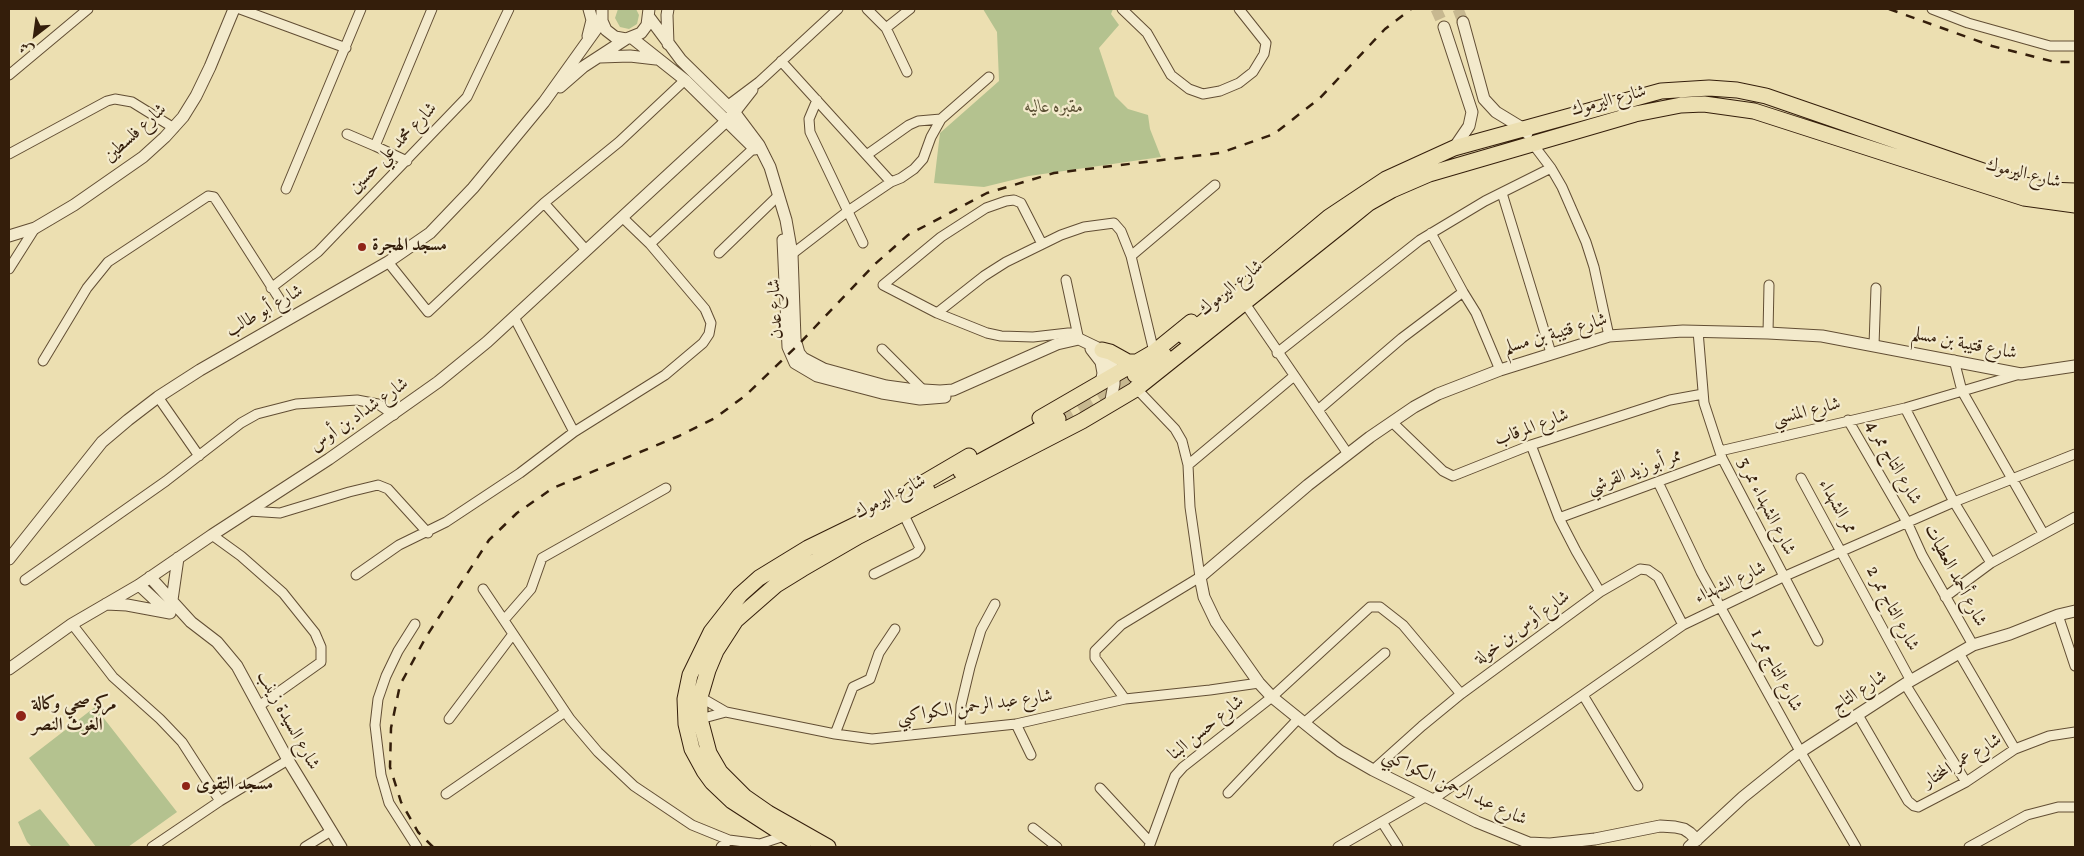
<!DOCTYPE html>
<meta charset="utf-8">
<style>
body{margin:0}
#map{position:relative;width:2084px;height:856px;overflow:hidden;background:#ecdfb1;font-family:Vollkorn,Amiri,serif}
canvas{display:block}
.frame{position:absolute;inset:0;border:10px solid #341e0b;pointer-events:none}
.north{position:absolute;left:10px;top:10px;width:50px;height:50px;-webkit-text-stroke:4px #f3eacc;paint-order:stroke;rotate:210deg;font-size:14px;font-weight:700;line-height:20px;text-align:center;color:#341e0b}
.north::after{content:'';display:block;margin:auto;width:18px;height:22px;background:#341e0b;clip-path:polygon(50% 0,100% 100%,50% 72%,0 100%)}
</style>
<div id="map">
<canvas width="2084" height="856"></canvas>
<div class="frame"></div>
<div class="north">ش</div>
</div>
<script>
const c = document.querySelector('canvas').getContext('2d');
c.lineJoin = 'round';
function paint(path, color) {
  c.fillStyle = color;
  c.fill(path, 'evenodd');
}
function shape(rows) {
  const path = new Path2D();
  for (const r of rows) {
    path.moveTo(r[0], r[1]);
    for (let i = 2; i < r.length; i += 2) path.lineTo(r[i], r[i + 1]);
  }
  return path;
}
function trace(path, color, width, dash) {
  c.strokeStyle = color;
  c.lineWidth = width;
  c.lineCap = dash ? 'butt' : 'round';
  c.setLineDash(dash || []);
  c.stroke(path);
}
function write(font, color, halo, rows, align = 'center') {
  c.font = font + ' Vollkorn,Amiri,serif';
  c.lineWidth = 4.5;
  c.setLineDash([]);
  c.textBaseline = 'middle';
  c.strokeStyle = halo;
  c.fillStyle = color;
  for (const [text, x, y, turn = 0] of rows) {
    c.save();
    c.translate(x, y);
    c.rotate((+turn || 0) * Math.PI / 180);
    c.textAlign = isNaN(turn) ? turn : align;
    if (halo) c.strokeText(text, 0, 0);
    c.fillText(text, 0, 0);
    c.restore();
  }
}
paint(shape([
 [618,9,636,9,639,15,637,24,629,29,620,27,615,18],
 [983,9,1113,9,1111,14,1119,25,1099,48,1115,96,1128,109,1148,115,1150,129,1161,157,1029,176,984,187,934,183,940,133,999,81,997,32],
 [95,707,177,812,128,847,96,847,29,758],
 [40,809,71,847,32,847,27,842,18,822]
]), '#b4c28f');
trace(shape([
 [1436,9,1444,27],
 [1458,9,1463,22]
]), '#c7b890', 11, [11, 5.5]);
trace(shape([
 [1058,419,1135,375]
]), '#c7b890', 15, [15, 8]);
const minor = shape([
 [240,9,346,48],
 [867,9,886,28,907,72],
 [1122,9,1147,33,1171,75,1189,89,1203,94,1220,91,1239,83,1253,72,1264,54,1266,43,1239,9],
 [1932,9,1968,23,2050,46,2075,46],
 [886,28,910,9],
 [781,61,891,182],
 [9,75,88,9],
 [817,100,809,119,810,132,863,243],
 [727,106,759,82,838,9],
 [735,113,753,90],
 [347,134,375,146],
 [9,154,107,101,115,99,132,102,174,128],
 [868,154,909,125,918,121,941,119],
 [407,161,375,146,432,9],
 [1551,168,1562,187,1586,242,1594,267,1609,336],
 [286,189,361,9],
 [1502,193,1551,353],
 [544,203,586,250],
 [1431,233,1463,292],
 [650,244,754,148],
 [1042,244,1021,203,1014,200,1006,201,986,208,941,237,883,285,937,313,987,333,1001,336,1033,337,1077,332],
 [719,253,779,195],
 [1131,256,1215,185],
 [787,258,848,211,891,182,901,178,914,169,923,159,931,137,941,119,989,77],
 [388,262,428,312,544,203,619,142,685,80],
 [9,269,35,228],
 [1066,280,1078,336],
 [271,288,318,252,467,97,509,9],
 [1244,302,1348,454],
 [937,313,984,276,1006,262,1061,235,1084,227,1114,223,1121,231,1131,256,1154,352],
 [514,317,574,432],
 [1698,331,1704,403,1722,458,1818,641],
 [1768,333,1769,285],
 [1874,345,1876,288],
 [882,349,924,391],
 [1277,353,1420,240,1485,201,1551,168,1532,143],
 [1954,360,1962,391,2043,533],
 [43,361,87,288,108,262,208,196,214,197,218,203,291,317],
 [158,397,199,456],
 [1905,408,1954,502,1991,563],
 [1318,410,1402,338,1463,292,1476,313,1500,370],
 [1848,420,1907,522,1922,555,1973,645],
 [1392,422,1443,471,1453,476,1531,445,1670,400,1703,394],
 [1531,445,1559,518,1576,551,1600,592],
 [1720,451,1905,408,2020,374],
 [1188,465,1294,376],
 [1801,478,1911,681],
 [1658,482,1701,572,1800,751,1856,847],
 [249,511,280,513,349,492,378,485,388,489,428,533],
 [1559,518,1722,458],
 [212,535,241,556,283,593,315,633,321,647,321,662,259,706],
 [874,574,916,553,920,548,903,513],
 [356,575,399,545,446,522,520,473,574,432,665,375,703,343,709,334,711,323,705,309,650,244,622,217],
 [25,580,166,481,241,423,257,414,296,404,357,400,378,404,394,415],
 [483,589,570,719,598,752,634,786,692,825,729,840,760,844,784,836],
 [1945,597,1991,563,2075,517],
 [2058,615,2075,666],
 [504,620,531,589,542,558,666,488],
 [72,624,113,677,160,719,182,742,220,801],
 [415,624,398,651,386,676,378,699,375,725,381,775,389,803,417,847],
 [1959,653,2015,749],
 [1905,684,1966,782],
 [1583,695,1638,786],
 [700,697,726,712,835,734,872,739,1016,724,1125,699,1210,690,1259,683],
 [1125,699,1095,658,1095,651,1121,625,1200,577,1190,507,1188,465,1182,441,1175,429,1134,386],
 [1858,715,1908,801,1914,806,1918,807,1966,782,2015,749,2049,736,2075,732],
 [449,719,513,634],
 [700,719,726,712],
 [1304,723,1385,653],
 [1016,724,1031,755],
 [960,729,961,705,970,667,981,630,995,604],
 [835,734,853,687,870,679,879,653,895,629],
 [1373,770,1422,726,1461,694,1600,592,1640,569,1648,570,1658,577,1683,625],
 [1100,788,1150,842],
 [1228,793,1298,719],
 [446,794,565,712],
 [1432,800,1683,625,1783,577,1954,502,2075,454],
 [1382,822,1398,847],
 [1033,828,1057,847],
 [152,847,220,801,288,760],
 [305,847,331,831],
 [721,847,729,840],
 [1149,847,1175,776,1183,767,1272,697,1370,607,1380,607,1403,625,1461,694],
 [1338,847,1425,797],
 [1969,847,2027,815,2058,807,2075,807]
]);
const tertiary = shape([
 [602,9,602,21,606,30,615,37,626,39,641,33,647,25,649,9],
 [668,9,667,15,668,44],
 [649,17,681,60,735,113,759,145,770,167,786,220,792,254,795,339,799,353,803,358,824,369,886,386,908,389,940,391,953,390,1057,344,1079,339,1102,350,1114,369,1114,384,1110,405],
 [1463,22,1484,99,1496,112,1524,129,1527,133],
 [1444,27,1472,112,1469,126,1454,148],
 [588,36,592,20,589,9],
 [632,38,685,80,755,149],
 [600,57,630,56,656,59],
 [560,87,583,67,626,39],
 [9,236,35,228,74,205,143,157,165,137,183,117,196,96,210,67,234,9],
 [783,240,788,347,795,363,817,376,882,393,920,399,945,397],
 [1091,349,1101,362,1103,373,1101,383],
 [9,559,102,442,128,420,158,397,200,370,388,262,430,233,473,188,544,102,602,21],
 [150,577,191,622,217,642,237,666,288,760,341,847],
 [139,585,167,611],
 [172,600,178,558],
 [106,604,127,605,170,613],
 [9,669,72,624,139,585,212,535,329,459,438,382,487,342,735,113],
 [1697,840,1690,833,1684,829,1675,827,1660,826,1595,839,1550,844,1529,843,1477,822,1373,770,1340,751,1319,735,1272,697,1259,683,1216,622,1204,597,1200,577,1308,485,1370,437,1414,407,1438,394,1500,370,1609,336,1683,331,1768,333,1822,336,2021,374,2075,366],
 [1689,847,1743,797,1794,756,1905,684,1973,645,2010,634,2058,615,2075,611]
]);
const trunk = shape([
 [1185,337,1329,217,1386,179,1454,148,1661,91,1709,88,1737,90,1766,96,2021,184,2048,190,2075,191],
 [1102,350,1110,352,1128,362,1135,362],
 [1135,375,1164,355],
 [1040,418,1154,352,1191,322],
 [961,472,1058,419],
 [911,490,969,456],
 [803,847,732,801,712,782,704,771,692,749,686,724,685,699,690,675,711,632,740,595,759,578,808,548,927,490],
 [828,847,768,813,745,797,720,772,709,753,700,719,700,697,708,670,716,651,736,620,776,585,802,569,859,536,1082,421,1136,389,1348,220,1369,203,1392,190,1429,174,1635,114,1681,105,1704,104,1754,111,2024,198,2075,205]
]);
trace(minor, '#624e34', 11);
trace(tertiary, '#624e34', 13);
trace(trunk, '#341e0b', 17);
trace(minor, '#f3eacc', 9);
trace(tertiary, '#f3eacc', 11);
trace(trunk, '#ecdfb1', 15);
trace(shape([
 [1889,9,1992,46,2055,62,2075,62],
 [433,847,418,832,401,802,390,767,391,728,400,685,426,637,489,540,517,513,553,488,679,436,715,418,746,395,797,346,875,264,908,235,987,193,1054,173,1220,153,1274,134,1320,98,1385,29,1411,9]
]), '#341e0b', 2.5, [9, 9]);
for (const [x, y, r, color] of [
 [362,247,5,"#8f2418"],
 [21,716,6,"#8f2418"],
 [186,786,5,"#8f2418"]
]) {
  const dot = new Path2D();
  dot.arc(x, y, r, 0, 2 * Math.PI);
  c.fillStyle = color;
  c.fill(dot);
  trace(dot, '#f3eacc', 2);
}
write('18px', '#341e0b', '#f3eacc', [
 ["شارع اليرموك",1609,102,-15],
 ["شارع فلسطين",136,134,-42],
 ["شارع محمد علي حسين",394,149,-46],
 ["شارع اليرموك",2023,175,14],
 ["شارع اليرموك",1232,289,-39],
 ["شارع عدن",777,309,-93],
 ["شارع أبو طالب",265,312,-30],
 ["شارع قتيبة بن مسلم",1556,335,-16],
 ["شارع قتيبة بن مسلم",1964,345,11],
 ["شارع المنسي",1807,413,-14],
 ["شارع شداد بن أوس",360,416,-35],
 ["شارع المرقاب",1532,429,-20],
 ["شارع التاج ممر 4",1892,463,60],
 ["ممر أبو زيد القرشي",1635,473,-20],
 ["شارع اليرموك",891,498,-27],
 ["شارع الشهداء ممر 3",1765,507,63],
 ["ممر الشهداء",1836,507,61],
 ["شارع أحمد العطيات",1954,576,62],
 ["شارع الشهداء",1731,584,-25],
 ["شارع التاج ممر 2",1891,609,62],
 ["شارع أوس بن خولة",1523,629,-36],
 ["شارع التاج ممر 1",1775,671,62],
 ["شارع التاج",1860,693,-33],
 ["شارع عبد الرحمن الكواكبي",975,708,-8],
 ["شارع السيدة زينب",287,721,61],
 ["شارع حسن البنا",1207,729,-39],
 ["شارع عمر المختار",1963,762,-31],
 ["شارع عبد الرحمن الكواكبي",1454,789,25]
]);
write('italic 18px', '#5a4f33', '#f3eacc', [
 ["مقبره عاليه",1054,109]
]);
write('bold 18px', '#341e0b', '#f3eacc', [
 ["مسجد الهجرة",372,247],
 ["مركز صحي وكالة",32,706],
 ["الغوث النصر",32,727],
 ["مسجد التقوى",196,786]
], 'left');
</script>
